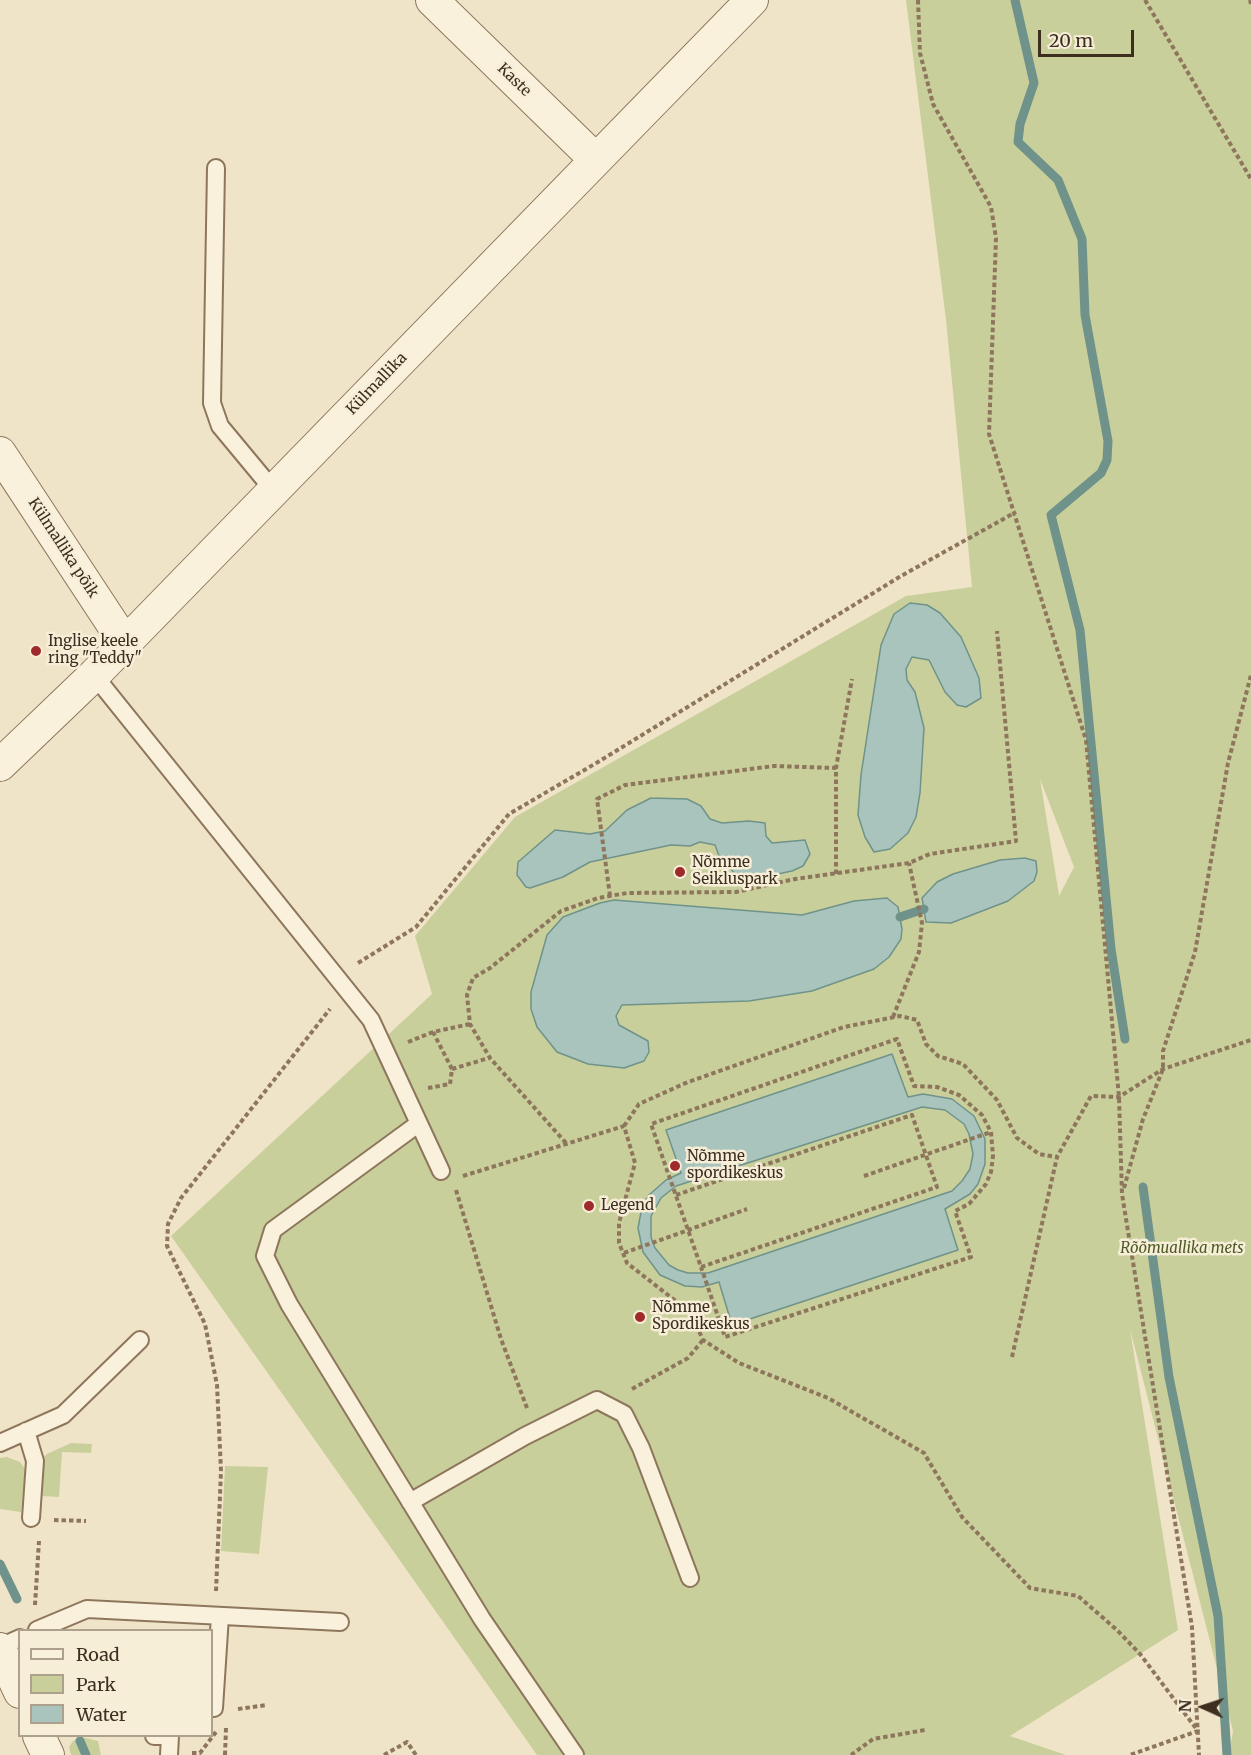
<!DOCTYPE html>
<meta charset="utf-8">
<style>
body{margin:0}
#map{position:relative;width:1251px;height:1755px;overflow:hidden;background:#f0e4c8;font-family:Merriweather,serif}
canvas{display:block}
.legend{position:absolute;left:18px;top:1629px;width:195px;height:108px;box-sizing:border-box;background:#f7eed8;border:2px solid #ada18e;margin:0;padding:8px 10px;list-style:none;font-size:18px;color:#3d2e20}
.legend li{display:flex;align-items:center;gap:12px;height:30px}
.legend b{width:30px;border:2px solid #ada18e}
.north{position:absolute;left:1173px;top:1677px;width:60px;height:60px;-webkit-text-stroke:4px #f7eed8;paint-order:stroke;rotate:273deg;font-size:16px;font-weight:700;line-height:24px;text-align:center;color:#3d2e20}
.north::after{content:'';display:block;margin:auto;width:21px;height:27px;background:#3d2e20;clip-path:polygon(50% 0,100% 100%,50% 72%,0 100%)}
.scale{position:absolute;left:1038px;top:30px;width:96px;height:27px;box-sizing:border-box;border:3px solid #3d2e20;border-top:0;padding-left:8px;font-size:18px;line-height:21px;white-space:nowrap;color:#3d2e20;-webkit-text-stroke:4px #f7eed8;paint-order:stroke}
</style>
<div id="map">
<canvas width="1251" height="1755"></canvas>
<ul class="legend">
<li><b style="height:8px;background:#faf1dc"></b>Road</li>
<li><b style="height:16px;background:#c9cf9b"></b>Park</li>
<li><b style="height:16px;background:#a9c4bc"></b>Water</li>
</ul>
<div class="north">N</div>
<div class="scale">20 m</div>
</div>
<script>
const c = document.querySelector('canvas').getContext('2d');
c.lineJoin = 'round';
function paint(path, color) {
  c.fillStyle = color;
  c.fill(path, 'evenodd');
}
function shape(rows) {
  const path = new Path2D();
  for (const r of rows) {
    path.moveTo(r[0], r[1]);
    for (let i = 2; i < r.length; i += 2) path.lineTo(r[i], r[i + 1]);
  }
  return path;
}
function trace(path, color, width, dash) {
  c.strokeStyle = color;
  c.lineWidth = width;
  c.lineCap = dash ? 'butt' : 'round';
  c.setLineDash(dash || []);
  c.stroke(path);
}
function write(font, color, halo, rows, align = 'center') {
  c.font = font + ' Merriweather,serif';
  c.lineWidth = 5;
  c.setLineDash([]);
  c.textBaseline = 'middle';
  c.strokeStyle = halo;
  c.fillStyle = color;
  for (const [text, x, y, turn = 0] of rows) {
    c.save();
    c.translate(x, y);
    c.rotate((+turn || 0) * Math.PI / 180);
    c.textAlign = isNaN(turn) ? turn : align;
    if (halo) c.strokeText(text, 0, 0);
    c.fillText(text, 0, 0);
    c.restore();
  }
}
paint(shape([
 [906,0,1251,0,1251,1755,1229,1755,1233,1731,1130,1329,1178,1630,1010,1736,1066,1755,537,1755,171,1236,432,994,415,936,515,817,906,596,972,587,946,320],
 [1040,779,1074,867,1059,896,1059,895],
 [71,1443,92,1444,91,1453,62,1452,59,1497,42,1496,43,1458,47,1454],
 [7,1457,20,1462,25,1469,21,1512,0,1509,0,1458],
 [225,1466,268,1467,259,1554,221,1551],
 [81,1737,98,1741,101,1755,71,1755,69,1747,73,1741]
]), '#c9cf9b');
const water = shape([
 [910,603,927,605,940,613,961,637,979,678,981,698,966,707,957,705,945,692,929,660,912,657,906,669,907,680,915,692,924,728,920,793,916,817,908,833,890,849,874,852,865,837,858,815,861,775,881,645,894,614,910,603],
 [651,798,687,799,701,806,710,819,722,823,749,821,765,823,766,836,772,843,805,840,810,854,803,866,792,871,749,880,740,879,729,867,722,864,715,845,700,842,690,846,671,845,590,862,563,877,530,888,526,887,517,875,518,862,555,830,590,834,605,831,627,810,651,798],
 [1025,858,1036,861,1037,872,1034,881,1008,901,951,923,926,922,922,898,937,882,953,874,1000,860,1025,858],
 [887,898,898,907,902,929,901,939,889,957,874,969,812,991,749,1001,622,1005,616,1016,619,1025,648,1041,649,1052,644,1061,624,1068,588,1064,557,1052,537,1027,531,1009,531,992,547,935,563,917,600,903,614,900,802,915,854,901,887,898],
 [892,1054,908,1097,923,1094,952,1099,974,1116,985,1139,985,1164,978,1184,970,1194,945,1209,958,1250,732,1325,719,1282,702,1287,685,1286,660,1275,643,1252,638,1228,642,1207,649,1195,666,1180,681,1173,666,1130,892,1054],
 [922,1107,945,1110,964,1124,969,1134,973,1154,970,1169,962,1181,952,1191,708,1273,688,1273,678,1270,669,1265,655,1248,651,1237,651,1216,661,1198,676,1186,922,1107]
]);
paint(water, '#a9c4bc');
trace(water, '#6f938a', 1.5);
trace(shape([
 [1015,0,1034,83,1020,124,1018,142,1058,180,1082,239,1085,315,1108,441,1107,460,1101,473,1051,515,1080,630,1111,949,1125,1039],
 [900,917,924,909],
 [1143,1187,1169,1377,1218,1616,1227,1755],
 [0,1564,17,1599],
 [80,1741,86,1755]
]), '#6f938a', 9);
const lane = shape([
 [216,168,212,403,220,426,274,491],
 [94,675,371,1020,441,1171],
 [418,1124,273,1230,265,1256,289,1304,482,1619,575,1755],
 [26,1431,35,1461,31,1518],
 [0,1443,63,1415,140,1340],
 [410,1502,525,1436,597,1400,624,1414,641,1448,690,1578],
 [37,1630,87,1609,340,1622],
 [0,1647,20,1638],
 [214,1708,220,1616],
 [154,1736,170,1736,169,1755]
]);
const street = shape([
 [432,0,596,160],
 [0,453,125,643],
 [0,765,94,675,752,0],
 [0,1649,20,1692],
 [39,1736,48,1755]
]);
trace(lane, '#8d765c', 20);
trace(street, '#8d765c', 34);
trace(shape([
 [918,0,920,53,933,104,991,207,996,238,989,434,1086,740,1119,1097,1122,1194,1192,1627,1199,1755],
 [1145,0,1251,179],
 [1250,0,1251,4],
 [836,874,836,768,852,679],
 [610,896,597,799,625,785,774,766,836,768],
 [358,963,416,927,509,814,598,762,901,576,1016,512],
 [893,1017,919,952,922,923,909,863],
 [408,1042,433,1032,470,1024],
 [452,1069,489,1058],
 [428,1088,450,1084,452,1069,433,1032],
 [624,1126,639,1104,688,1082,844,1027,900,1016,917,1020,926,1044,938,1056,963,1064,997,1100,1017,1138,1039,1154,1057,1157],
 [566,1143,490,1058,470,1024,467,995,473,978,490,968,561,911,598,898,627,893,736,892,795,879,909,863,930,854,1016,841,997,631],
 [463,1176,624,1126,635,1163,619,1223,619,1243,627,1263,691,1313,703,1340,739,1363,828,1398,924,1453,962,1517,1030,1588,1078,1596,1117,1630,1140,1654,1198,1731,1130,1755],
 [864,1176,991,1132],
 [1124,1188,1143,1119,1163,1069,1163,1051,1195,952,1228,763,1251,675],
 [456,1190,501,1339,527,1408],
 [676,1195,912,1115,937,1187,701,1267,688,1230,668,1173,651,1124,897,1039,914,1086,937,1087,959,1095,982,1115,991,1132,993,1156,991,1172,986,1184,969,1204,955,1211,971,1257,725,1337,701,1267],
 [624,1253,747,1209],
 [1012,1357,1057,1157,1091,1096,1119,1097,1163,1069,1251,1040],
 [632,1389,688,1358,703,1340],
 [54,1520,86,1521],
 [216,1591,221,1471,217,1385,205,1324,167,1246,168,1224,181,1198,330,1009],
 [35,1605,39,1541],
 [238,1709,267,1705],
 [192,1753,200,1753,216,1732],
 [225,1755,226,1728],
 [384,1755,407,1742,416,1755],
 [851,1755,873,1739,925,1730]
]), '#8d765c', 4, [4.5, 3]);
trace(lane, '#faf1dc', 16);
trace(street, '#faf1dc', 32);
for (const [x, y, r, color] of [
 [36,651,6,"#9e2a2b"],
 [680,872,6,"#9e2a2b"],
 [675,1166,6,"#9e2a2b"],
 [589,1206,6,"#9e2a2b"],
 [640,1317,6,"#9e2a2b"]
]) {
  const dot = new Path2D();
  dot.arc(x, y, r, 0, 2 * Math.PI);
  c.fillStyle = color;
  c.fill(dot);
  trace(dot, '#f7eed8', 2);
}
write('15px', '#3d2e20', '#f7eed8', [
 ["Kaste",514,80,44],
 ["Külmallika",377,384,-46],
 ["Külmallika põik",63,548,57]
]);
write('15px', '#3d2e20', '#f7eed8', [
 ["Inglise keele",48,642],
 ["ring \"Teddy\"",48,659],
 ["Nõmme",692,863],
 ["Seikluspark",692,880],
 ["Nõmme",687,1157],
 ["spordikeskus",687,1174],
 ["Legend",601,1206],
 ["Nõmme",652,1308],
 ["Spordikeskus",652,1325]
], 'left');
write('italic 15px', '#4d5a26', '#f7eed8', [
 ["Rõõmuallika mets",1182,1249]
]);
</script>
